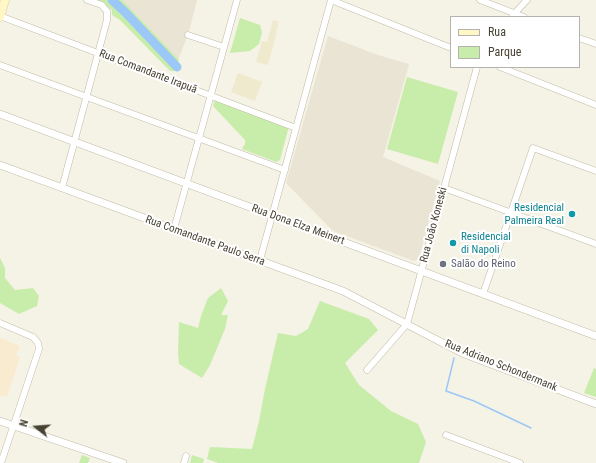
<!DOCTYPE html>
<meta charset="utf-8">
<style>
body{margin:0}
#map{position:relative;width:596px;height:463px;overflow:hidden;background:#f5f2e6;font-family:"Roboto Condensed",sans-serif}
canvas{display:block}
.legend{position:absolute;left:450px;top:16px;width:130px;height:52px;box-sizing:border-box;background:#fff;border:1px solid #b6b3ae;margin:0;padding:5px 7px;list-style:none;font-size:12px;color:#484234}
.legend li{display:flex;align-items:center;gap:8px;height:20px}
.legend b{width:20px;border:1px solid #b6b3ae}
.north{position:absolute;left:16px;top:407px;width:40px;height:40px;-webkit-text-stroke:3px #fff;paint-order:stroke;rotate:287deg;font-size:11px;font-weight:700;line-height:16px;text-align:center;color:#484234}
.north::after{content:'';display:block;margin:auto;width:14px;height:18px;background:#484234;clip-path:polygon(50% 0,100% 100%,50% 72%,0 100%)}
</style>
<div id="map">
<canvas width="596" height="463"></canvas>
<ul class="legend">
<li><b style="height:5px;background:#fff7c5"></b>Rua</li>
<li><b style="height:11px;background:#c8edaa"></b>Parque</li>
</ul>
<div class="north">N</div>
</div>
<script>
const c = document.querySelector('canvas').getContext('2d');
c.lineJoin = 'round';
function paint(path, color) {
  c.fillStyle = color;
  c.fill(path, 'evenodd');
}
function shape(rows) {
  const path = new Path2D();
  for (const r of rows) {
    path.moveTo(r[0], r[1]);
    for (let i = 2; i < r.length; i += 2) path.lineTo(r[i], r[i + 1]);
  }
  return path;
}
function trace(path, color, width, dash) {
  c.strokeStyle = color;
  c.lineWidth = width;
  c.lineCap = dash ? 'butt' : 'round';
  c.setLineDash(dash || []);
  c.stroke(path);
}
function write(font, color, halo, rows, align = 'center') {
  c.font = font + ' "Roboto Condensed",sans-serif';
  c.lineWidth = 4;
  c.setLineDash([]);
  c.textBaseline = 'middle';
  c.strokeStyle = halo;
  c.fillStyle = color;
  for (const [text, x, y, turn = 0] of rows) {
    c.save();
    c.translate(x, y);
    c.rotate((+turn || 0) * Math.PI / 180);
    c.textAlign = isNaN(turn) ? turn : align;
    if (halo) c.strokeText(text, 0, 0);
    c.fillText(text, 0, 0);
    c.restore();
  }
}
paint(shape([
 [120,0,197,0,188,35,177,62],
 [328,36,378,55,409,64,383,157,440,181,419,258,414,261,333,231,286,183]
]), '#e9e4d3');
paint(shape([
 [0,338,20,346,16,356,20,357,7,397,0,395]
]), '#f9ebcf');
paint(shape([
 [273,20,279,22,276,31,277,31,268,65,256,62,262,41,267,42],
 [238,73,262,82,255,101,231,92]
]), '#efe9ce');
paint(shape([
 [94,0,122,0,179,60,175,71,170,71,120,20,112,15,112,10,103,3],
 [240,18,260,25,262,33,259,44,250,51,230,53],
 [407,77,458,92,438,164,387,149],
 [215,100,289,126,280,160,276,162,242,149,245,144,245,140,213,106],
 [0,258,5,268,5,278,15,290,33,288,39,296,37,306,19,314,0,303],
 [221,288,228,301,221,315,228,315,225,329,210,365,202,378,179,364,178,353,179,322,198,328,201,316,208,298],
 [320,301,369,319,378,330,345,363,359,385,391,411,418,424,426,442,419,463,218,463,207,459,210,447,252,449,259,421,265,389,278,333,296,336,308,329],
 [594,368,596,369,596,397,584,393],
 [82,455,90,458,88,463,79,463],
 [192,455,204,459,203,463,190,463]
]), '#c8edaa');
trace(shape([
 [454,358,446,391,474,401,531,428]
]), '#9cc8f7', 1.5);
trace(shape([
 [112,0,126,13,177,67]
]), '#9cc8f7', 9);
const minor = shape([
 [331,0,451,48],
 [480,0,524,17],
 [513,15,527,0],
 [0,16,296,128],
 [188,35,224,47],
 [579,38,596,44],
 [0,65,285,170],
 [500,67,596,105],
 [62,188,107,20,107,11,104,8,102,5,87,0],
 [444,188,596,244],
 [174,229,237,0],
 [260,260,331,0],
 [483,294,533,148,596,171],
 [0,323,33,337,38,343,39,349,1,463],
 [367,370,407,324,477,67],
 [446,435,520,463],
 [184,463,186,456]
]);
const tertiary = shape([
 [0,114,596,336],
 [0,165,343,291,462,353,596,404],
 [0,421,123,463]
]);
const secondary = shape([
 [0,17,5,0]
]);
trace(minor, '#c1bba7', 7);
trace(tertiary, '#c1bba7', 8);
trace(secondary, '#d9ce91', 9);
trace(minor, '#fff', 6);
trace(tertiary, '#fff', 7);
trace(secondary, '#fff7c5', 8);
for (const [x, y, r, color] of [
 [572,214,4,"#0f9aa8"],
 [453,243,4,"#0f9aa8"],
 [443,264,4,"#6b7280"]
]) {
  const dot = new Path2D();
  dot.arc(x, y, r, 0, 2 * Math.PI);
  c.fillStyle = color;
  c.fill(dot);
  trace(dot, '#fff', 1.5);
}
write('11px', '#484234', '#fff', [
 ["Rua Comandante Irapuã",148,72,21],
 ["Rua Dona Elza Meinert",298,225,20],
 ["Rua João Koneski",434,225,-75],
 ["Rua Comandante Paulo Serra",205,241,20],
 ["Rua Adriano Schondermank",501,366,22]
]);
write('11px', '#0d838f', '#fff', [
 ["Residencial",564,208],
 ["Palmeira Real",564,221],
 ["Residencial",461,237,"left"],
 ["di Napoli",461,250,"left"]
], 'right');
write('11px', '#5b616d', '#fff', [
 ["Salão do Reino",451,264]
], 'left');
</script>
